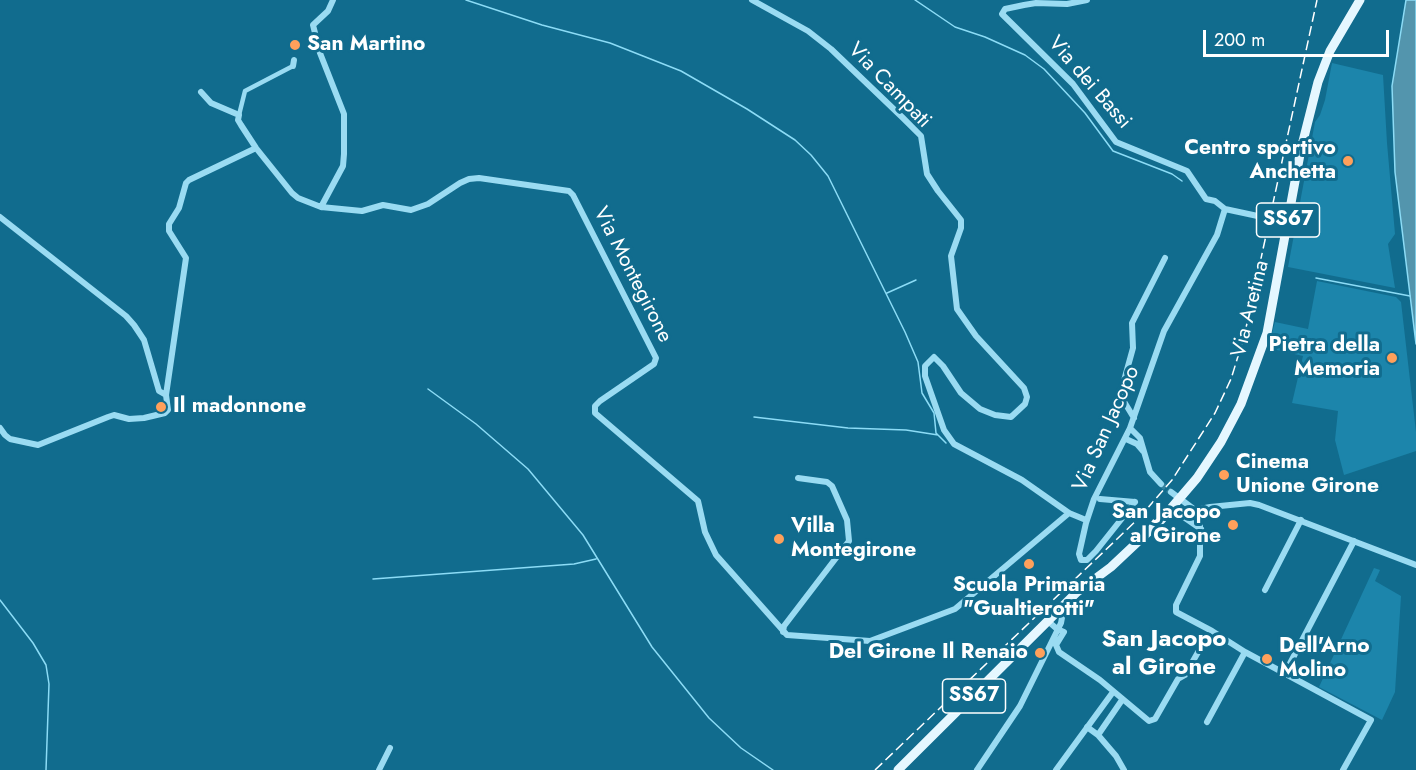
<!DOCTYPE html>
<style>
body{margin:0}
#map{position:relative;width:1416px;height:770px;overflow:hidden;background:#116c8e;font-family:Jost,sans-serif}
canvas{display:block}
.scale{position:absolute;left:1203px;top:30px;width:186px;height:27px;box-sizing:border-box;border:3px solid #fff;border-top:0;padding-left:8px;font-size:18px;line-height:21px;white-space:nowrap;color:#fff;-webkit-text-stroke:4px #116c8e;paint-order:stroke}
</style>
<div id="map">
<canvas width="1416" height="770"></canvas>
<div class="scale">200 m</div>
</div>
<script>
const c = document.querySelector('canvas').getContext('2d');
c.lineJoin = 'round';
function paint(path, color) {
  c.fillStyle = color;
  c.fill(path, 'evenodd');
}
function shape(rows) {
  const path = new Path2D();
  for (const r of rows) {
    path.moveTo(r[0], r[1]);
    for (let i = 2; i < r.length; i += 2) path.lineTo(r[i], r[i + 1]);
  }
  return path;
}
function trace(path, color, width, dash) {
  c.strokeStyle = color;
  c.lineWidth = width;
  c.lineCap = dash ? 'butt' : 'round';
  c.setLineDash(dash || []);
  c.stroke(path);
}
function write(font, color, halo, rows, align = 'center') {
  c.font = font + ' Jost,sans-serif';
  c.lineWidth = 6;
  c.setLineDash([]);
  c.textBaseline = 'middle';
  c.strokeStyle = halo;
  c.fillStyle = color;
  for (const [text, x, y, turn = 0] of rows) {
    c.save();
    c.translate(x, y);
    c.rotate((+turn || 0) * Math.PI / 180);
    c.textAlign = isNaN(turn) ? turn : align;
    if (halo) c.strokeText(text, 0, 0);
    c.fillText(text, 0, 0);
    c.restore();
  }
}
paint(shape([
 [1332,63,1383,75,1387,143,1395,234,1388,244,1395,288,1288,267,1315,122,1320,115,1325,100],
 [1317,281,1396,297,1401,302,1416,432,1416,451,1344,475,1335,440,1338,411,1292,403,1303,356,1268,348,1275,322,1308,329],
 [1374,568,1380,570,1375,581,1401,596,1395,692,1382,720,1319,687]
]), '#1c85ab');
const water = shape([
 [1406,0,1416,0,1416,344,1395,172,1392,86,1406,0]
]);
paint(water, '#5395ad');
trace(water, '#8cdcf6', 1.5);
trace(shape([
 [466,0,542,25,610,43,681,71,747,109,795,140,811,155,828,176,905,332,918,362,922,393,934,413,936,433,946,443],
 [915,0,955,27,985,37,1025,55,1044,69,1085,113,1113,151,1172,174,1182,181],
 [1316,278,1410,296],
 [887,293,916,280],
 [428,389,476,424,528,469,583,535,652,647,709,718,741,748,773,770],
 [754,417,848,428,906,430,938,435],
 [373,579,574,564,596,559],
 [0,600,33,643,46,665,49,684,46,770]
]), '#8cdcf6', 1.5);
trace(shape([
 [1267,218,1278,220],
 [1161,484,1171,492]
]), '#35829f', 6, [6, 3]);
trace(shape([
 [239,115,245,91,293,66]
]), '#9adbf2', 4.5);
trace(shape([
 [752,0,808,31,831,49,903,118,921,136,927,174,938,191,961,220,961,228,951,256,957,309,976,336,1024,388,1027,397,1025,404,1011,417,995,415,980,409,961,393,943,366,934,357,925,366,925,376,944,430,954,444,1022,480,1069,513,1086,520],
 [1087,0,1067,4,1036,3,1024,5,1005,9,1002,14,1073,84,1116,142,1187,171,1206,199,1215,201,1225,209,1267,218],
 [293,66,294,60],
 [201,92,211,103,239,115,238,120,241,125,256,148,292,193,298,198,321,207,362,211,383,205,411,210,428,204,460,183,469,179,479,178,569,191,573,195,656,358,654,364,600,401,595,406,595,413,698,501,705,532,716,555,787,635,870,641,955,609,1069,513],
 [321,207,343,166,344,154,344,114,320,53,313,25,328,11,333,0],
 [0,217,126,316,134,325,144,340,159,391,166,395],
 [1134,418,1120,395,1133,348,1132,323,1165,258],
 [0,428,5,435,10,439,38,445,108,417,114,415,129,419,144,418,165,413,168,410,166,395,186,258,169,231,169,224,179,208,186,183,189,180,256,148],
 [1130,428,1140,438,1150,472,1161,484],
 [1126,439,1137,444,1143,451],
 [1171,492,1195,510,1210,507,1250,503,1259,505,1416,565],
 [1100,499,1135,502],
 [1135,502,1096,551,1087,560,1081,560,1079,554,1086,523,1094,499,1130,428,1164,331,1217,235,1225,209],
 [1172,509,1201,529],
 [1200,509,1200,556,1176,605,1176,612,1212,631,1245,652,1371,720,1343,770],
 [1265,590,1301,520],
 [1049,622,1057,629,1064,632,1056,645,1059,652,1100,680,1149,721,1155,719,1178,679,1185,675,1205,640],
 [783,632,784,626,849,541,847,520,832,486,827,482,798,478],
 [1285,673,1354,541],
 [1207,722,1245,652],
 [1087,727,1098,735,1122,700],
 [1098,735,1116,756,1124,770],
 [379,770,390,748],
 [977,770,1020,706,1061,623,1064,607],
 [1056,770,1113,692]
]), '#9adbf2', 6);
trace(shape([
 [898,770,1076,593,1111,567,1161,520,1197,478,1221,442,1241,404,1267,333,1301,149,1318,82,1330,51,1360,0]
]), '#e5f7ff', 9);
trace(shape([
 [875,770,1139,518,1172,480,1215,413,1231,379,1244,337,1317,0]
]), '#fff', 1.5, [10, 4.5]);
for (const [x, y, r, color] of [
 [295,45,6,"#ffa05b"],
 [1348,161,6,"#ffa05b"],
 [1392,358,6,"#ffa05b"],
 [161,407,6,"#ffa05b"],
 [1224,475,6,"#ffa05b"],
 [1233,525,6,"#ffa05b"],
 [779,539,6,"#ffa05b"],
 [1029,564,6,"#ffa05b"],
 [1040,653,6,"#ffa05b"],
 [1267,659,6,"#ffa05b"]
]) {
  const dot = new Path2D();
  dot.arc(x, y, r, 0, 2 * Math.PI);
  c.fillStyle = color;
  c.fill(dot);
  trace(dot, '#116c8e', 2);
}
for (const [x, y, w] of [
 [1288,220,63],
 [974,696,63]
]) {
  const box = new Path2D();
  box.roundRect(x - w / 2, y - 17, w, 34, 4.5);
  c.fillStyle = '#116c8e';
  c.fill(box);
  trace(box, '#fff', 1.5);
}
write('bold 20px', '#fff', null, [
 ["SS67",1288,220],
 ["SS67",974,696]
]);
write('bold 21px', '#fff', '#116c8e', [
 ["San Martino",307,45],
 ["Centro sportivo",1336,149,"right"],
 ["Anchetta",1336,173,"right"],
 ["Pietra della",1380,346,"right"],
 ["Memoria",1380,370,"right"],
 ["Il madonnone",173,407],
 ["Cinema",1236,463],
 ["Unione Girone",1236,487],
 ["San Jacopo",1221,513,"right"],
 ["al Girone",1221,537,"right"],
 ["Villa",791,527],
 ["Montegirone",791,551],
 ["Scuola Primaria",1029,586,"center"],
 ["\"Gualtierotti\"",1029,610,"center"],
 ["Dell'Arno",1279,647],
 ["Molino",1279,671],
 ["Del Girone Il Renaio",1028,653,"right"]
], 'left');
write('21px', '#fff', '#116c8e', [
 ["Via dei Bassi",1089,83,49],
 ["Via Campati",889,86,46],
 ["Via Montegirone",632,275,63],
 ["Via Aretina",1251,309,-76],
 ["Via San Jacopo",1107,429,-66]
]);
write('bold 24px', '#fff', '#116c8e', [
 ["San Jacopo",1164,640],
 ["al Girone",1164,668]
]);
</script>
